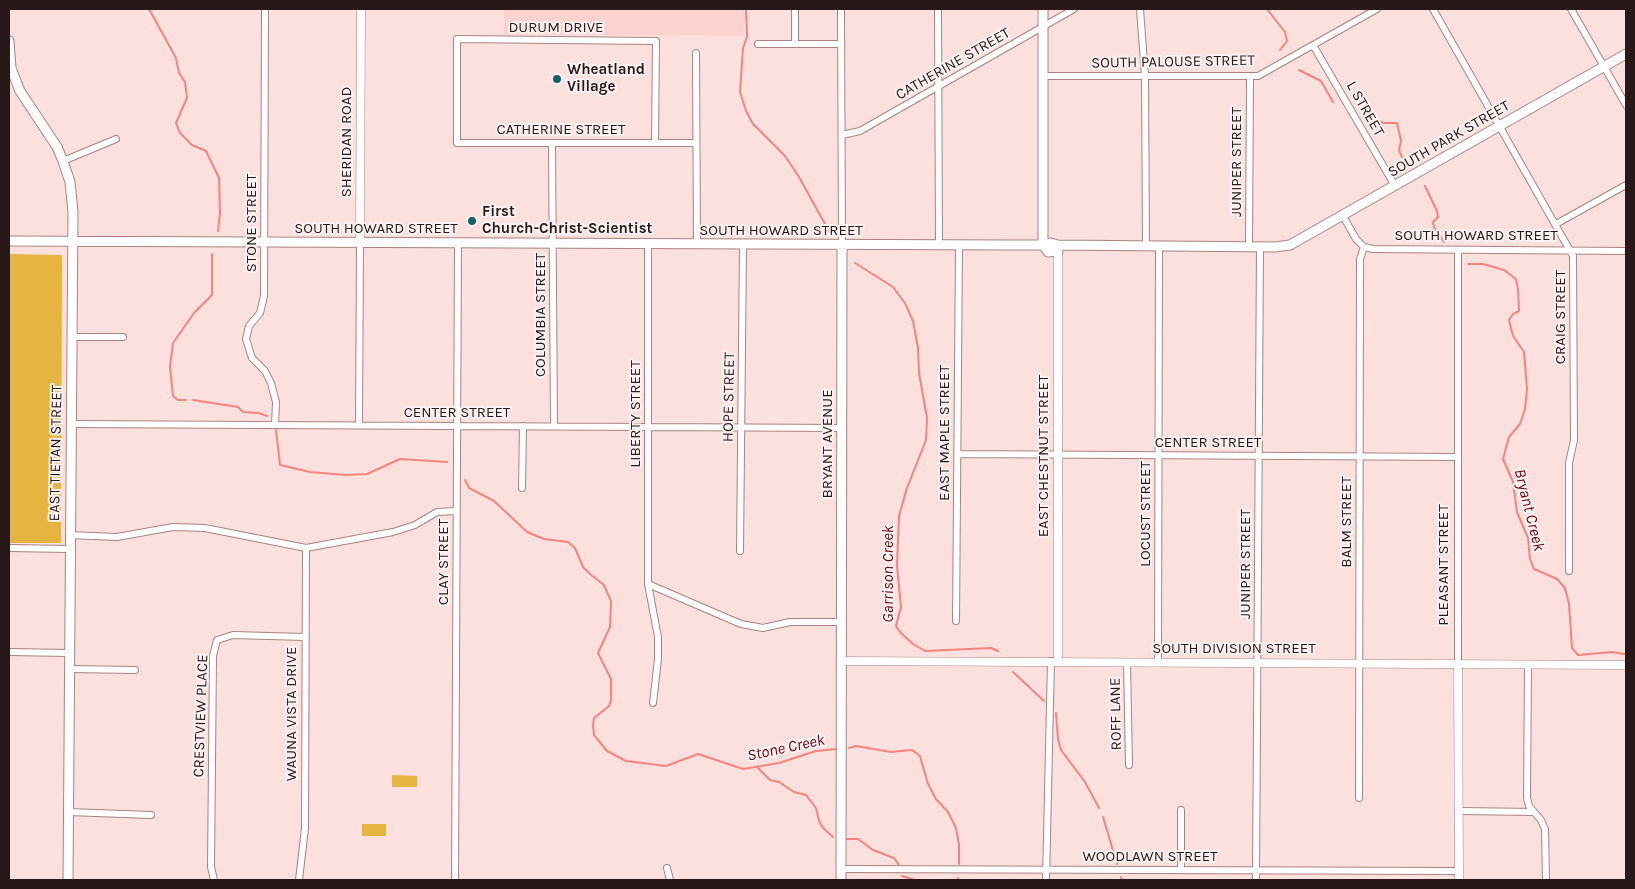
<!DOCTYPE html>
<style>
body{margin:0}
#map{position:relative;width:1635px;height:889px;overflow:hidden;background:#fbe0dd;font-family:Karla,sans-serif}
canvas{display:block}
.frame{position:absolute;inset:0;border:10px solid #281817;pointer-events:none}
</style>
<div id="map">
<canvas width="1635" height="889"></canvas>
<div class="frame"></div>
</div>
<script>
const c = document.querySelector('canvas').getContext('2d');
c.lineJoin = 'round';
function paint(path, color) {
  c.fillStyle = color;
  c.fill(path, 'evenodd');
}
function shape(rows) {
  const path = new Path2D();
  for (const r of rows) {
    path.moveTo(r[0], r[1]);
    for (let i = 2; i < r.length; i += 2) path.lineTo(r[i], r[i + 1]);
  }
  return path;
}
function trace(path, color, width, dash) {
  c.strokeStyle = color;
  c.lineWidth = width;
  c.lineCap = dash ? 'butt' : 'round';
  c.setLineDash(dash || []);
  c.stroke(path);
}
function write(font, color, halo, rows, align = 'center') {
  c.font = font + ' Karla,sans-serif';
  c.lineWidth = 4;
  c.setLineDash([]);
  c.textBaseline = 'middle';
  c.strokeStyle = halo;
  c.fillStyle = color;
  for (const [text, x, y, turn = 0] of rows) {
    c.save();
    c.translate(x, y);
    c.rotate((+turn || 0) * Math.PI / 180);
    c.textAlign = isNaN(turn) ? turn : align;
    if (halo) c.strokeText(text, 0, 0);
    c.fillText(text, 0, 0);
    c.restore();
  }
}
paint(shape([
 [504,9,744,9,744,36,504,34]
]), '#fdd2ce');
paint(shape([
 [9,254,62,255,61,543,9,543],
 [392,775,417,776,417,787,392,787],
 [362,824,386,824,386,836,362,836]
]), '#e6b441');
trace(shape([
 [149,9,176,58,179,73,185,82,187,98,176,123,180,133,192,145,206,151,219,178,220,213,218,231],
 [746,9,747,37,743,48,740,92,746,111,753,124,785,156,799,177,830,233],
 [1267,9,1285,32,1287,41,1280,50],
 [1299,70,1321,81,1333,102],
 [1379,121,1384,123,1397,123,1401,141,1399,150,1402,157,1409,163],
 [1425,186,1437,211,1438,217,1433,222,1434,227,1444,242],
 [855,263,893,287,905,303,913,321,918,348,919,373,927,418,926,440,907,488,899,516,897,566,901,607,896,626,899,631,913,644,925,651,991,648,998,651],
 [1468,264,1483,264,1504,270,1516,279,1518,289,1519,311,1513,314,1509,320,1513,336,1524,352,1527,389,1525,409,1520,424,1509,437,1503,459,1513,482,1517,512,1528,538,1530,559,1534,569,1557,579,1565,588,1569,604,1572,648,1578,655,1612,652,1624,654],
 [186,400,178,400,173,396,170,367,173,343,194,313,212,295,212,254],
 [193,400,238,407,243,412,259,413,267,416],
 [276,430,280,465,310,472,345,475,367,474,400,459,447,462],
 [465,480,469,488,494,501,527,532,544,539,568,542,575,548,583,567,590,574,604,585,611,601,610,627,598,653,611,679,611,700,609,706,594,718,593,725,594,735,607,751,626,761,666,766,698,754,743,769,779,763,816,751,836,749],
 [1013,672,1044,701],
 [1056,713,1058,739,1061,750,1085,782,1099,808],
 [849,748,856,746,891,752,912,750,920,756,928,784,936,799,948,812,956,828,959,845,959,864],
 [757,767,770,780,779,782,794,792,806,795,816,808,819,821,823,828,833,837],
 [1103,817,1117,864],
 [847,839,858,839,873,850,894,858,899,865],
 [902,876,915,880],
 [1121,877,1122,880],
 [958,880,958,878]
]), '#f8837d', 2);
const minor = shape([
 [265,9,264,296,260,313,249,326,246,339,252,358,265,371,271,383,276,402,275,425],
 [795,9,795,44],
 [841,9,842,245],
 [938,9,939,245],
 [1140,9,1145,76,1146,246],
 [1433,9,1573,256,1574,440,1569,463,1569,571],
 [1571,9,1626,105],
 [758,44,841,44],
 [1313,45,1395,186],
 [696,53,697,244],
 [1043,76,1258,76,1377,9],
 [842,135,860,131,1074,9],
 [552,143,554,426],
 [655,143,656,41,457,39,457,143,696,143],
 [63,161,116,139],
 [1343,216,1356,239,1364,247,1373,249,1626,251],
 [1556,224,1626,185],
 [648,244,648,584,658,637,658,659,653,703],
 [1249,247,1250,77],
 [71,337,123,337],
 [71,424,842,428],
 [359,425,360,242],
 [958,454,1458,457],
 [522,488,523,426],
 [69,535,117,537,173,527,205,528,306,548,393,532,415,525,437,512,456,511],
 [9,548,69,549],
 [740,551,743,244],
 [648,584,741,624,763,628,790,622,842,622],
 [956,621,959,245],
 [9,652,69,653],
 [1127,662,1129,765],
 [1158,662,1159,246],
 [1458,664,1458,250],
 [1528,664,1527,798,1529,806,1541,820,1545,829,1546,880],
 [69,669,135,670],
 [1359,798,1360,259,1364,247],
 [1459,811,1534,812],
 [68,812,151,815],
 [667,868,670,880],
 [841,869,1459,871],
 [1181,870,1181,810],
 [214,880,211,867,213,656,217,640,233,635,305,637],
 [299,880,305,828,306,548],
 [455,880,458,243],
 [1046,880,1051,661],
 [1256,880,1260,247]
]);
const tertiary = shape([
 [360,242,361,9],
 [842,661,1626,665],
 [1058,661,1058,251],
 [1458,664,1459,880]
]);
const secondary = shape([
 [1043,9,1043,245],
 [9,41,11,68,20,91,57,147,63,161,70,182,73,212,68,880],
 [9,241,1009,245,1043,245,1051,243,1058,245,1058,251,1048,252,1043,245],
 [1058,245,1275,247,1290,245,1626,54],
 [841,880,842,245]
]);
trace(minor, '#ab827f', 8);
trace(tertiary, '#ab827f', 9);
trace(secondary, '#ab827f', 11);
trace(minor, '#fff', 6);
trace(tertiary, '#fff', 8);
trace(secondary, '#fff', 9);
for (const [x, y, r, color] of [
 [557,79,5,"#116168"],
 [472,221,5,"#116168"]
]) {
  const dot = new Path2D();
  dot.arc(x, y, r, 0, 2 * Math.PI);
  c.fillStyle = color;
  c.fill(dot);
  trace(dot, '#fbf2f1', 2);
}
write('15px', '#281817', '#fbf2f1', [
 ["DURUM DRIVE",556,28],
 ["SOUTH PALOUSE STREET",1173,62,-1],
 ["CATHERINE STREET",953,64,-30],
 ["L STREET",1365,109,60],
 ["CATHERINE STREET",561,130],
 ["SOUTH PARK STREET",1449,139,-30],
 ["SHERIDAN ROAD",347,142,-90],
 ["JUNIPER STREET",1237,162,-90],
 ["STONE STREET",252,223,-90],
 ["SOUTH HOWARD STREET",376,229],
 ["SOUTH HOWARD STREET",781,231],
 ["SOUTH HOWARD STREET",1476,236],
 ["COLUMBIA STREET",541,315,-90],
 ["CRAIG STREET",1561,317,-90],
 ["HOPE STREET",729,397,-89],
 ["CENTER STREET",457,413],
 ["LIBERTY STREET",636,414,-90],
 ["EAST MAPLE STREET",945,433,-90],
 ["CENTER STREET",1208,443],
 ["BRYANT AVENUE",828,444,-90],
 ["EAST TIETAN STREET",56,453,-89],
 ["EAST CHESTNUT STREET",1044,456,-90],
 ["LOCUST STREET",1146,514,-90],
 ["BALM STREET",1347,522,-90],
 ["CLAY STREET",444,562,-90],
 ["JUNIPER STREET",1246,564,-90],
 ["PLEASANT STREET",1444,565,-90],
 ["SOUTH DIVISION STREET",1234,649],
 ["WAUNA VISTA DRIVE",292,714,-90],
 ["ROFF LANE",1116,714,-91],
 ["CRESTVIEW PLACE",201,716,-88],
 ["WOODLAWN STREET",1150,857]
]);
write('bold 15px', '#281817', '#fbf2f1', [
 ["Wheatland",567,70],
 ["Village",567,87],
 ["First",482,212],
 ["Church-Christ-Scientist",482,229]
], 'left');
write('italic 16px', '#6e000d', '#fbf2f1', [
 ["Bryant Creek",1529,510,76],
 ["Garrison Creek",888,574,-90],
 ["Stone Creek",786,748,-12]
]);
</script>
